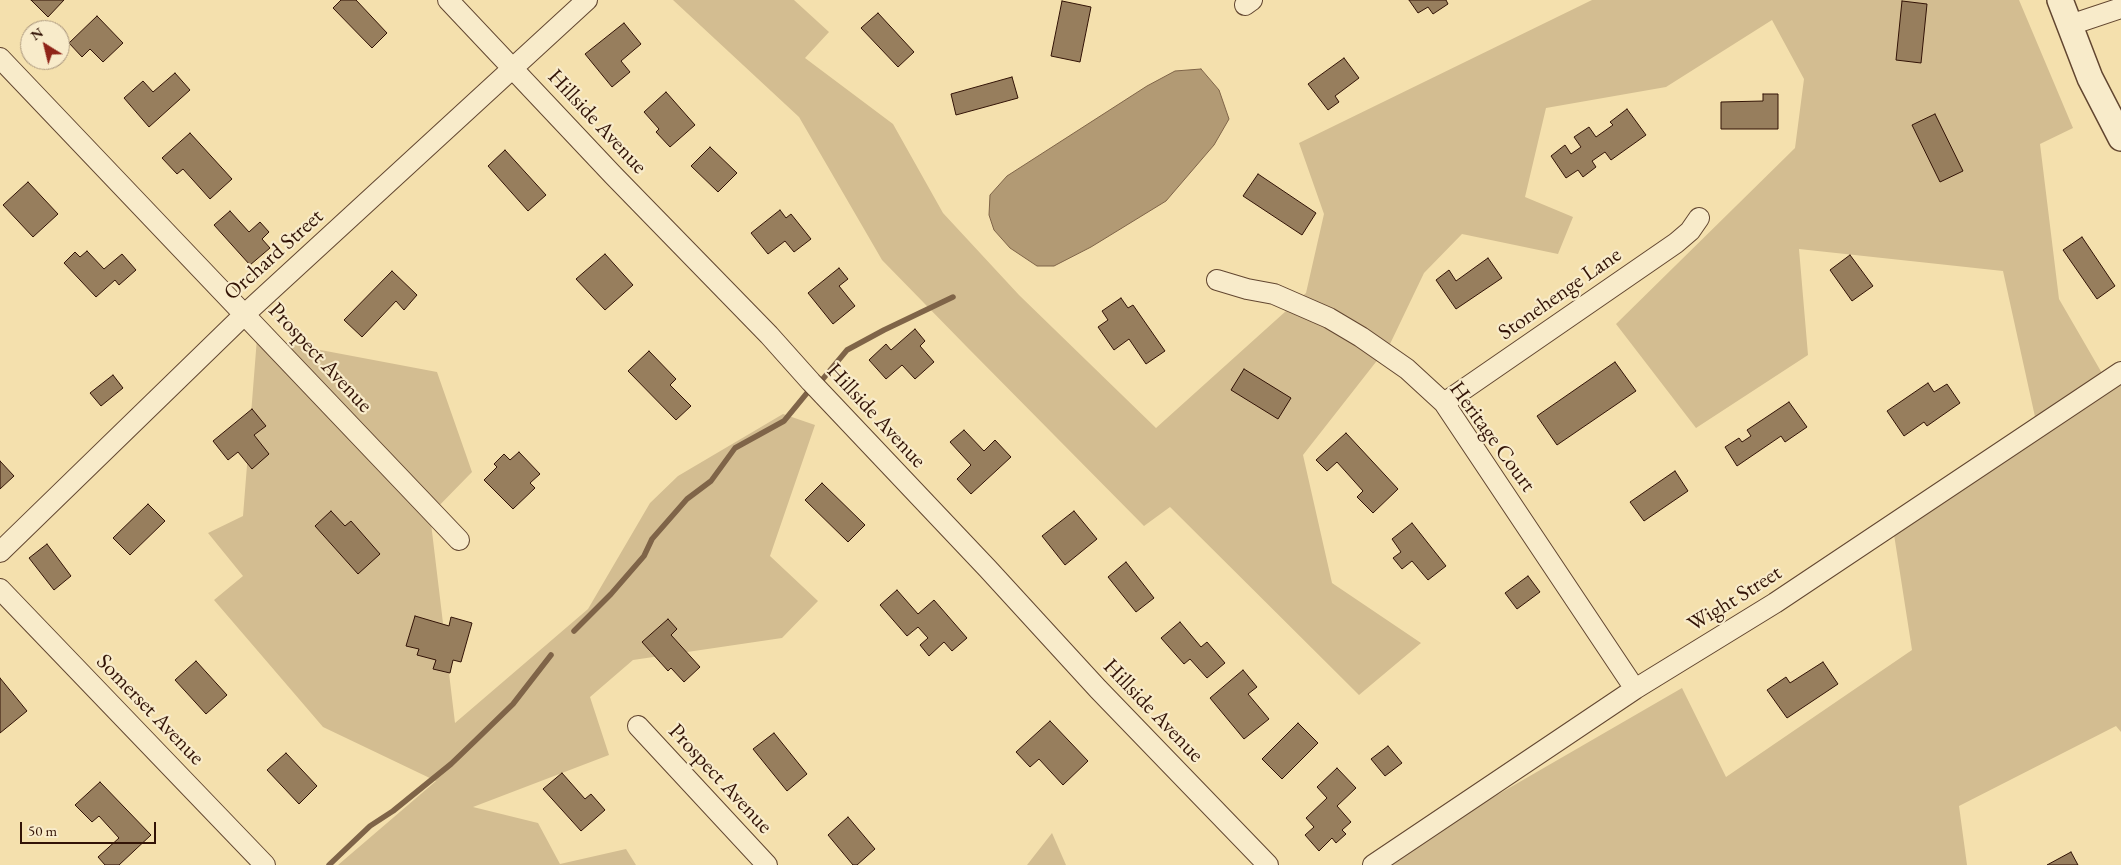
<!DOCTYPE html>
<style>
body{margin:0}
#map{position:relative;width:2121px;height:865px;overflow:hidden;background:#f4e0ad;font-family:"EB Garamond",serif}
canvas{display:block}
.north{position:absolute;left:20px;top:20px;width:50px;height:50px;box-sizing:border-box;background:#f8ebca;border:1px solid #a9957c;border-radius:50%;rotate:324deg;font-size:14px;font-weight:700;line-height:20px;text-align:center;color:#321306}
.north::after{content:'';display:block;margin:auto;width:18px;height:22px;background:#8f2418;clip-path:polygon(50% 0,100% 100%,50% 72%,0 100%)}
.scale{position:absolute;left:20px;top:822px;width:136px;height:22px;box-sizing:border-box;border:2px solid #321306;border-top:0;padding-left:6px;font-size:15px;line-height:18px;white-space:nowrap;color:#321306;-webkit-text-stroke:4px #f8ebca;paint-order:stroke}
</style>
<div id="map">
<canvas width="2121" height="865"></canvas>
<div class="north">N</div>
<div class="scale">50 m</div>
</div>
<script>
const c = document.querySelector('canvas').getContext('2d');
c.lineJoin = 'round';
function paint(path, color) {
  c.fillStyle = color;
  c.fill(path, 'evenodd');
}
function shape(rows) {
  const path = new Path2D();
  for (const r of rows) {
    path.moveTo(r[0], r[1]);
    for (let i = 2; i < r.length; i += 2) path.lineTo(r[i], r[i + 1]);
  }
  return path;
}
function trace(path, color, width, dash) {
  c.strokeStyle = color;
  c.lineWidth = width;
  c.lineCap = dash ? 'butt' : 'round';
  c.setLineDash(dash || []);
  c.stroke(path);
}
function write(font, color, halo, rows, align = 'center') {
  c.font = font + ' "EB Garamond",serif';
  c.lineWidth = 4.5;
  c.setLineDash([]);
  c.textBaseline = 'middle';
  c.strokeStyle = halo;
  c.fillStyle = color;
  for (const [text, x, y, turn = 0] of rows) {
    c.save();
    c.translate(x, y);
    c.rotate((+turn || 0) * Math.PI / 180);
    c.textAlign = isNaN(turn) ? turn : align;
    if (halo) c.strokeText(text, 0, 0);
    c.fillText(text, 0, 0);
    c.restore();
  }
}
paint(shape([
 [673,0,794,0,829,32,805,58,893,124,943,213,1019,295,1156,428,1306,293,1324,214,1299,143,1592,0,2019,0,2073,128,2040,144,2059,299,2110,387,2121,380,2121,732,2116,726,1959,806,1967,865,1376,865,1682,688,1726,777,1912,650,1893,528,2039,435,2003,271,1799,249,1808,355,1696,428,1616,324,1795,148,1804,79,1772,20,1666,87,1546,108,1525,197,1573,217,1558,254,1462,234,1424,273,1390,344,1303,455,1332,583,1421,643,1359,695,1170,507,1144,526,966,346,882,260,799,117],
 [257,338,437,372,472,472,430,515,455,723,588,609,650,503,678,476,783,414,815,425,770,556,818,601,782,638,633,660,590,697,609,755,473,807,538,823,560,864,626,849,636,865,338,865,436,781,323,727,214,600,243,576,208,533,243,516],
 [1052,833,1066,865,1027,865]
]), '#d3bd91');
const water = shape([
 [1201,69,1219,90,1229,119,1214,145,1166,201,1091,247,1054,266,1037,266,1010,248,994,230,989,215,990,195,1007,176,1147,86,1175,71,1201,69]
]);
paint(water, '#b29a74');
trace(water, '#7f6448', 1);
trace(shape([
 [822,380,847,350,884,330,953,297],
 [574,631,611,594,644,556,652,539,687,499,711,481,735,448,784,421,807,393],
 [329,865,370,826,393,811,451,764,477,739,513,704,551,655]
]), '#7f6448', 5.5);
const building = shape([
 [31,0,64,0,48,17,31,0],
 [341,0,356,0,387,33,372,48,333,8,341,0],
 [1409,0,1446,0,1448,4,1433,14,1428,7,1418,13,1409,0],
 [1062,1,1091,7,1080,62,1051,56,1062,1],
 [1902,1,1927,4,1921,63,1896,60,1902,1],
 [878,13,914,52,898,67,861,28,878,13],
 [97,16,123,43,103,62,90,49,82,57,69,43,97,16],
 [624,23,641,44,621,61,630,72,612,87,585,54,624,23],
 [1344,58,1359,78,1335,96,1339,102,1328,110,1308,84,1344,58],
 [175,73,190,90,149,127,124,98,143,81,153,92,175,73],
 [1012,77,1018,98,956,115,951,94,1012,77],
 [666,92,695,125,670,147,656,132,659,129,644,112,666,92],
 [1763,94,1778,94,1778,129,1721,129,1721,102,1763,101,1763,94],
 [1627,109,1646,135,1611,160,1605,152,1592,161,1596,167,1583,177,1578,170,1566,178,1551,156,1565,145,1571,154,1581,147,1574,137,1589,127,1596,137,1613,125,1610,122,1627,109],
 [1935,114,1963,171,1940,182,1912,125,1935,114],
 [190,133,232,179,210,199,183,169,177,174,162,158,190,133],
 [710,147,737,173,718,192,691,166,710,147],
 [505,150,546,195,528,211,488,166,505,150],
 [1258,174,1316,213,1302,235,1243,196,1258,174],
 [28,182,58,214,33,237,3,205,28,182],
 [780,210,786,218,791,214,811,239,794,252,785,241,768,254,751,233,780,210],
 [230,211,249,232,260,222,269,232,262,239,270,248,250,265,214,225,230,211],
 [2082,237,2115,286,2097,299,2063,250,2082,237],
 [87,251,104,269,122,254,136,270,119,285,115,280,96,297,64,263,75,252,80,257,87,251],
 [605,254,633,285,605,310,576,279,605,254],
 [1850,255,1873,286,1852,301,1830,270,1850,255],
 [1488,258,1502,278,1456,309,1436,280,1449,270,1456,281,1488,258],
 [839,268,848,279,839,286,855,306,833,324,808,293,839,268],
 [392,271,417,295,404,310,396,301,362,337,344,320,392,271],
 [1121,298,1128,308,1133,305,1165,351,1146,364,1129,339,1114,350,1098,327,1108,320,1102,311,1121,298],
 [915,329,925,341,920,346,934,362,915,379,902,365,886,379,869,360,886,344,891,350,915,329],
 [649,351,676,379,670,385,691,406,676,420,628,371,649,351],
 [1615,362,1636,391,1557,445,1537,416,1615,362],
 [1244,369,1291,398,1278,419,1231,390,1244,369],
 [113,375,123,388,101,406,90,393,113,375],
 [1928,383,1934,392,1947,384,1960,403,1927,426,1924,422,1904,436,1887,411,1928,383],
 [1789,402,1807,427,1785,442,1781,436,1737,466,1725,447,1739,438,1742,442,1751,436,1747,430,1789,402],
 [252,409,266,426,254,435,269,454,252,469,238,452,228,460,213,441,252,409],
 [964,430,984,451,995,440,1011,457,971,494,957,479,971,465,950,442,964,430],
 [1346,433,1398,489,1373,513,1357,497,1363,491,1337,462,1327,471,1316,460,1346,433],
 [519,452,540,474,530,483,535,488,513,509,484,480,497,467,494,464,504,454,510,460,519,452],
 [0,461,14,476,0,489,0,461],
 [1675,471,1688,491,1644,521,1630,502,1675,471],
 [822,483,865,525,848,542,805,500,822,483],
 [148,504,165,521,130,555,113,538,148,504],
 [331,511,345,526,351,521,380,554,358,574,315,526,331,511],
 [1074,511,1097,539,1065,565,1042,536,1074,511],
 [1412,523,1446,566,1428,580,1412,561,1402,569,1393,558,1401,552,1392,539,1412,523],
 [47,544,71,576,54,590,29,558,47,544],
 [1126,562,1154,598,1136,612,1108,577,1126,562],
 [1528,576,1540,592,1517,609,1505,593,1528,576],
 [897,590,918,614,934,600,967,638,952,651,944,642,929,656,920,645,928,638,918,627,907,636,880,605,897,590],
 [415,616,449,626,451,617,472,623,461,662,453,660,450,673,433,669,436,660,417,655,419,649,406,646,415,616],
 [668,619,677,629,671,635,700,667,684,682,671,668,668,671,642,642,668,619],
 [1180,622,1201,647,1207,642,1225,663,1207,678,1190,659,1184,664,1161,638,1180,622],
 [196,661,227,695,206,714,175,680,196,661],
 [1823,662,1838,684,1787,718,1767,690,1786,677,1790,683,1823,662],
 [1243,670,1257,687,1248,694,1269,719,1244,739,1210,698,1243,670],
 [0,678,27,711,0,733,0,678],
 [1050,721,1088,761,1063,785,1039,759,1030,767,1016,752,1050,721],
 [1298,723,1318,743,1282,779,1262,759,1298,723],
 [774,733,807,774,787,791,753,749,774,733],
 [1388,746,1402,763,1385,776,1371,759,1388,746],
 [286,753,317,786,299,804,267,770,286,753],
 [1337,768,1356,788,1337,806,1351,822,1342,830,1346,834,1336,843,1332,838,1319,851,1305,835,1314,827,1306,818,1327,798,1317,787,1337,768],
 [562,773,585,799,591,794,605,810,581,831,543,789,562,773],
 [100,782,151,835,119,865,105,865,98,857,119,838,99,816,92,822,75,805,100,782],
 [848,817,875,849,857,865,853,865,828,835,848,817],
 [2071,852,2078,865,2047,865,2071,852]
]);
paint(building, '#977e5d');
trace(building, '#321306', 1);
const minor = shape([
 [448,0,613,175,769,335,811,382,988,569,1098,689,1268,865],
 [1245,5,1252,0],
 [2070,25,2121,8],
 [0,58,459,540],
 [1217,280,1247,289,1274,294,1329,318,1361,337,1407,369,1444,403,1635,689],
 [1444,403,1676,243,1690,231,1699,218],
 [0,552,245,314,587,0],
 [0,589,265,865],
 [638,726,767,865],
 [1373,865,1635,689,1775,603,2121,372]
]);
const tertiary = shape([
 [2060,0,2090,78,2121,138]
]);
trace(minor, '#624630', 22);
trace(tertiary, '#624630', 28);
trace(minor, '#f8ebca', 20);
trace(tertiary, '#f8ebca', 25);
write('22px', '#321306', '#f8ebca', [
 ["Hillside Avenue",597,122,47],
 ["Orchard Street",274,255,-42],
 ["Stonehenge Lane",1560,294,-35],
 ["Prospect Avenue",320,358,47],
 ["Hillside Avenue",876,416,47],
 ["Heritage Court",1492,437,54],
 ["Wight Street",1735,599,-32],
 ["Somerset Avenue",150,710,46],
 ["Hillside Avenue",1153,711,46],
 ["Prospect Avenue",720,779,47]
]);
</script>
